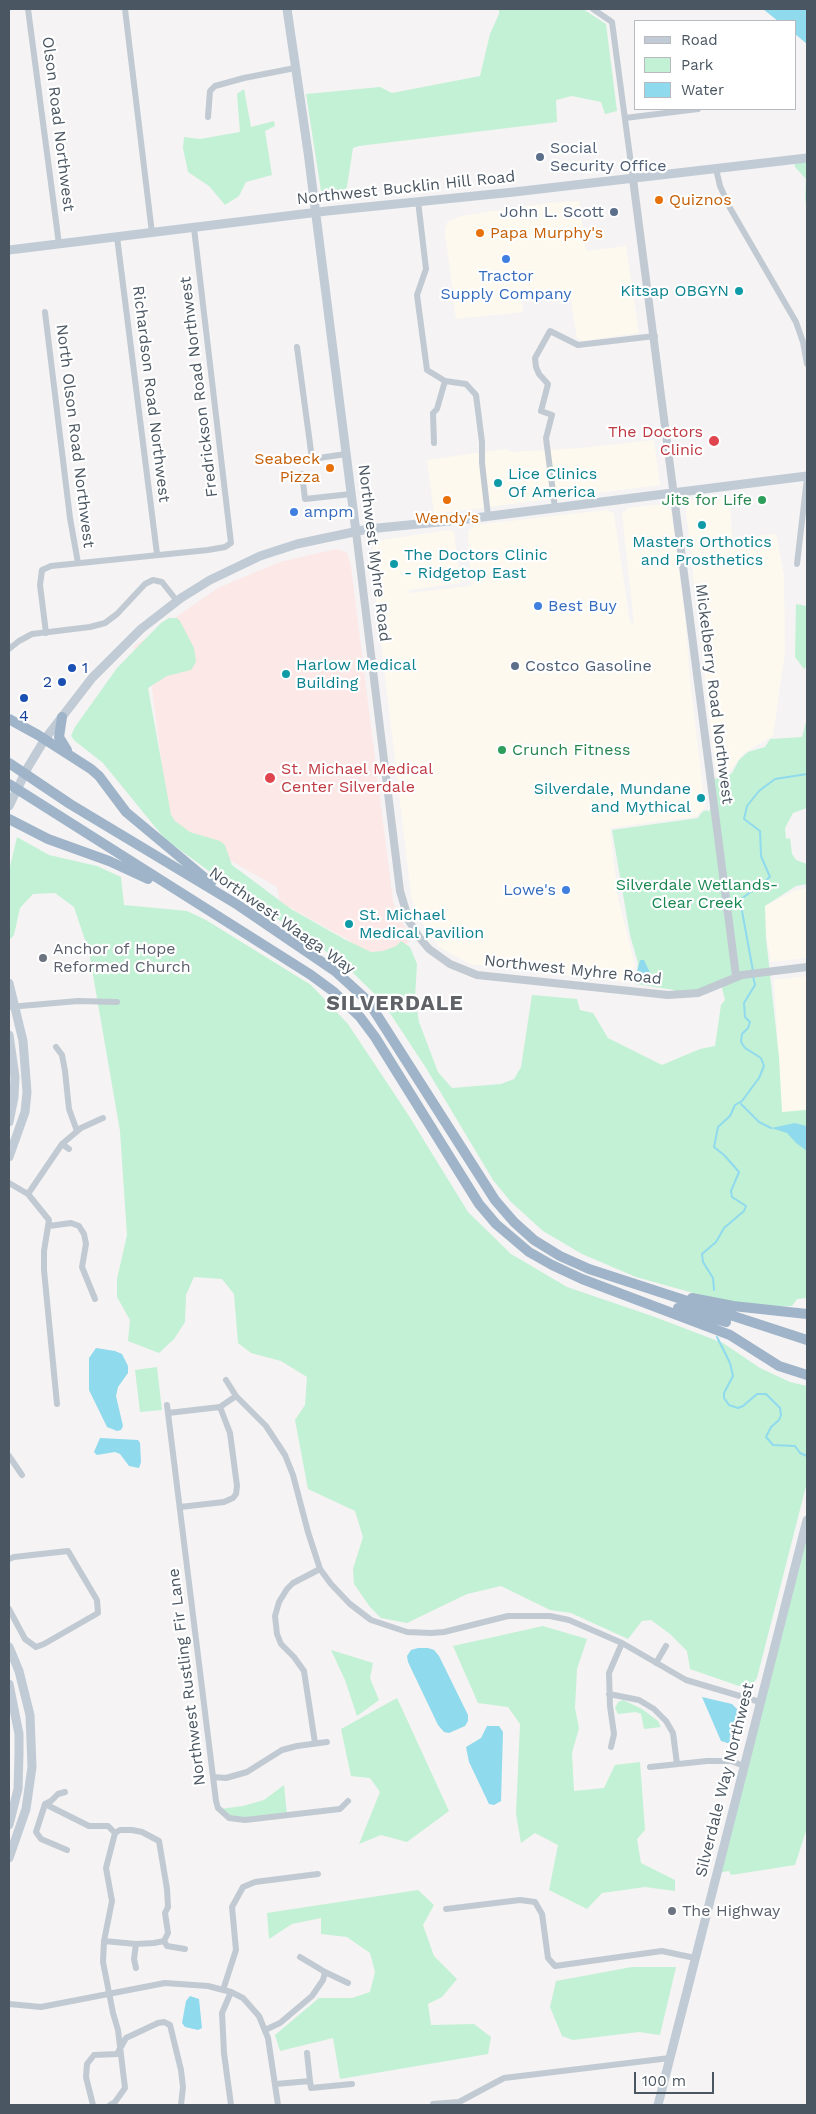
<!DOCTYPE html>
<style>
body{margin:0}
#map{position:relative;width:816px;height:2114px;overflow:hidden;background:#f5f3f3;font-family:"Work Sans",sans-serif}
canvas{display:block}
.frame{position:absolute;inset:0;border:10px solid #4a5661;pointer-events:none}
.legend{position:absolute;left:634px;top:20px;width:162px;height:90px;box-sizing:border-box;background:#fff;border:1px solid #b7bbc0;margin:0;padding:6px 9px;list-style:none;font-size:15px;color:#4a5661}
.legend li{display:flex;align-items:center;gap:10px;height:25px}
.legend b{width:25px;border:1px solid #b7bbc0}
.scale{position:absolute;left:634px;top:2072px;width:80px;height:22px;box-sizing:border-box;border:2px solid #4a5661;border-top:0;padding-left:6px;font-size:15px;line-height:18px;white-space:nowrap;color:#4a5661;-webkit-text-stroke:4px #fff;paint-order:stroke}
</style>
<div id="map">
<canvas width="816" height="2114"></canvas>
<div class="frame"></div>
<ul class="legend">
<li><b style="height:6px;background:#c1cbd6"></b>Road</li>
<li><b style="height:14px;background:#c3f1d5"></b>Park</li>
<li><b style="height:14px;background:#90daee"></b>Water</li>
</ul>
<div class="scale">100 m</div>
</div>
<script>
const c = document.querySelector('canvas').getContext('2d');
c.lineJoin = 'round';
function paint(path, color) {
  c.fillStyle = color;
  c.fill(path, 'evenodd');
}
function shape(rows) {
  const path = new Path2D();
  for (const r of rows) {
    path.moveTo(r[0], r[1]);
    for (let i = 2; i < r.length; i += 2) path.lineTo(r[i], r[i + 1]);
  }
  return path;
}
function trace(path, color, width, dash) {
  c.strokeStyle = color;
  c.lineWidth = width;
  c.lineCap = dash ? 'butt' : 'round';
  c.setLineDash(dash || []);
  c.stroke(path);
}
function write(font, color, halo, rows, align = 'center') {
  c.font = font + ' "Work Sans",sans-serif';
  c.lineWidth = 4.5;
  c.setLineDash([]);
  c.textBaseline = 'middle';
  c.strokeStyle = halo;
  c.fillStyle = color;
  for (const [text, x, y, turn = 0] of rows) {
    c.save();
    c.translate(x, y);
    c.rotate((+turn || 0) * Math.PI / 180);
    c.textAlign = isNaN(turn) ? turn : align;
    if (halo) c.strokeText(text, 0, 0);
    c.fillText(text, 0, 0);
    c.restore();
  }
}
paint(shape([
 [579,201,586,251,626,246,639,333,582,341,577,338,570,293,521,297,523,312,456,319,445,232,447,222,461,216,548,203],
 [654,440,660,485,434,514,427,460,505,449,513,452,581,448],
 [730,496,732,539,776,534,784,575,785,652,773,736,744,753,729,772,716,775,686,512,688,503,691,500],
 [663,504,671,510,685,616,690,681,705,807,696,816,610,828,618,897,635,965,633,983,470,964,441,948,432,938,415,911,411,895,375,592,373,545,376,541,448,530,454,532,461,583,409,590,409,593,471,586,468,531,475,525,607,510,614,514,630,623,634,623,622,514,628,508],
 [807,888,807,958,771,962,762,914,765,906,796,890],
 [807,976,807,1109,782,1113,774,980]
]), '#fdf9ef');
paint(shape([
 [337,549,347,553,351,567,393,902,411,940,380,966,347,939,280,902,277,887,177,830,167,807,149,664,133,647,218,588,280,562]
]), '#fce8e6');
paint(shape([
 [499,9,583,9,606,24,617,111,605,114,601,102,572,96,556,100,557,122,359,146,353,148,346,193,329,197,321,191,306,94,380,87,392,93,480,76,490,34,499,14],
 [244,89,251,127,274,121,275,126,265,131,272,175,246,182,239,196,225,205,209,186,188,172,183,148,184,137,200,139,240,132,237,94],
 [807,158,807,214,805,197,806,179,795,167,794,159],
 [796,604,807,606,807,666,804,669,795,657],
 [169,618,177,618,180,621,194,648,196,662,191,670,167,676,148,688,171,815,175,821,190,832,220,841,225,845,232,865,291,909,344,939,371,952,383,951,396,946,401,941,410,947,417,964,415,998,419,1022,438,1072,452,1088,501,1084,514,1079,521,1067,532,995,577,999,580,1010,593,1013,608,1038,662,1065,700,1049,715,1046,721,1005,725,1000,721,984,675,995,674,990,636,984,638,963,630,935,612,830,698,818,702,812,707,810,708,812,714,805,711,779,727,777,732,773,739,760,748,752,765,747,770,739,802,737,807,718,807,808,793,813,785,828,786,839,790,838,792,854,796,860,807,864,807,884,796,886,765,906,766,938,779,1057,782,1112,807,1110,807,1298,797,1299,792,1306,757,1307,722,1301,636,1277,582,1254,543,1231,511,1202,493,1180,426,1068,382,1001,351,971,310,939,261,909,165,839,103,763,75,741,71,736,75,727,117,668,161,623],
 [17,837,49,855,97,866,121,877,124,905,187,911,206,920,311,985,348,1024,409,1116,468,1212,511,1254,567,1287,652,1316,723,1343,760,1368,790,1382,807,1386,807,1482,757,1678,752,1685,739,1686,690,1669,687,1651,670,1634,651,1620,642,1621,628,1639,571,1613,550,1610,501,1586,467,1594,407,1623,381,1618,370,1607,354,1584,353,1569,363,1537,355,1511,308,1489,295,1420,305,1405,307,1377,281,1361,251,1353,238,1343,234,1294,222,1279,194,1277,186,1295,185,1322,174,1339,159,1353,128,1341,130,1320,117,1297,117,1279,127,1235,120,1131,89,952,74,907,55,893,33,894,20,908,14,935,9,940,9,871],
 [157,1367,162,1410,140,1412,135,1370],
 [807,1520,807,1828,795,1865,731,1875,729,1871,717,1873],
 [543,1626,587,1639,577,1669,575,1708,579,1728,572,1753,574,1791,604,1788,615,1765,640,1762,645,1830,637,1839,641,1863,675,1880,675,1891,645,1887,602,1893,587,1909,549,1890,558,1845,535,1833,521,1843,516,1814,520,1724,508,1707,478,1703,453,1646],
 [331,1650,373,1663,370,1678,379,1700,357,1716,345,1680],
 [397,1698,449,1811,407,1842,381,1835,359,1844,380,1792,370,1778,351,1776,341,1729],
 [623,1700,642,1709,658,1721,661,1727,644,1729,641,1714,636,1712,618,1714,615,1708,618,1702],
 [284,1785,287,1815,234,1820,220,1809,243,1806,264,1800],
 [418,1890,434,1905,423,1925,434,1956,457,1979,442,1997,428,2004,431,2025,474,2024,491,2037,488,2054,340,2079,333,2038,280,2051,275,2035,319,1998,352,1998,370,1992,375,1972,370,1953,347,1937,321,1934,321,1918,292,1924,269,1939,267,1913],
 [632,1967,676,1967,660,2035,639,2032,573,2040,562,2036,550,2007,556,1981]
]), '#c3f1d5');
paint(shape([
 [763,9,807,9,807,44,795,34,795,21,778,21],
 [640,960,644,960,653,979,649,984,638,983,635,980],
 [795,1123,807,1126,807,1151,796,1143,787,1133,771,1128],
 [96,1348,115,1351,122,1354,128,1366,128,1373,118,1387,116,1396,123,1426,121,1430,117,1431,107,1427,89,1390,89,1358],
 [100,1438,138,1440,140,1443,141,1462,139,1468,129,1466,120,1454,115,1452,97,1455,94,1452],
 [418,1648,428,1648,434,1650,439,1656,468,1715,468,1721,465,1726,449,1733,444,1732,438,1725,408,1662,407,1656,411,1650],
 [702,1697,732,1704,742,1714,734,1745,721,1741],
 [487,1726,499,1726,503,1732,501,1801,494,1805,489,1804,469,1762,466,1747,481,1738],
 [190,1996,199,1999,202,2028,198,2030,185,2027,182,2023,186,2001]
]), '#90daee');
trace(shape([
 [753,971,740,900,770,877,761,856,760,831,744,819,747,806,759,791,775,779,807,774],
 [741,1104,759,1122,771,1128],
 [714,1290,713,1278,703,1262,702,1254,716,1242,724,1228,744,1211,746,1206,732,1197,731,1191,739,1172,724,1155,714,1147,718,1127,730,1116,735,1105,742,1101,759,1078,764,1066,761,1058,745,1048,741,1042,742,1034,748,1028,750,1022,745,1017,744,1003,755,985,753,976],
 [717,1337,730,1363,733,1376,724,1393,724,1398,729,1405,738,1408,743,1406,757,1394,766,1394,780,1408,781,1415,779,1420,771,1427,766,1437,773,1445,795,1446,800,1453,807,1456]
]), '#90daee', 2);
trace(shape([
 [28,9,59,244],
 [125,9,152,233],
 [593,9,612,22,633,179],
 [208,117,210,91,215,86,244,78,295,68],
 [625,118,698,109],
 [716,169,720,186,730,208,796,322,803,342,807,364],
 [418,201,426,269,417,295,427,370,445,381,466,384,476,395,482,442,482,463,488,516],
 [117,237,157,554],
 [45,312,70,518,78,563],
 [297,347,312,459,346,454],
 [434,443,433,413,437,409,445,381],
 [302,474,305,499,351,494],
 [555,508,546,438,552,415,541,411,548,384,539,374,536,367,535,358,550,331,578,345,655,336],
 [797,564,807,478],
 [46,633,40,585,42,570,51,566,208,550,225,547,231,543,194,228],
 [9,649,19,641,32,634,90,627,105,623,117,614,145,584,153,580,162,582,177,601],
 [9,1007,78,1001,117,1002],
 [56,1047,62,1055,65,1071,69,1109,77,1131],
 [62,1144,69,1149],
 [9,1183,28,1194,49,1220,44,1251,44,1270,57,1404],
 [28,1194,62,1144,81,1128,103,1118],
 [49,1226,71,1223,79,1226,84,1234,86,1244,82,1267,95,1299],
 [226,1380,236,1396,266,1426,285,1455,293,1475,308,1532,320,1569,331,1584,350,1604,371,1620,407,1632,431,1633,444,1632,508,1616,550,1616,569,1620,622,1643,686,1680,760,1702],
 [167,1405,216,1801,218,1808,229,1818,245,1820,340,1809,348,1801],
 [168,1413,220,1407,236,1396],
 [9,1456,22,1475],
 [180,1507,224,1502,233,1498,236,1494,237,1486,230,1433,220,1407],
 [9,1559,14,1557,68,1551,97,1600,98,1613,44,1644,36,1647,25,1639,9,1609],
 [656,1663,666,1646],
 [609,1694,639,1700,654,1709,666,1721,673,1733,677,1764],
 [315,1743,304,1671,294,1657,281,1644,277,1634,275,1616,279,1602,287,1589,293,1583,320,1569],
 [611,1747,614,1734,610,1706,609,1673,622,1643],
 [650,1767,707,1761,731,1761,744,1766],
 [213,1777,226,1778,247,1772,282,1750,297,1746,327,1742],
 [65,1792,58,1794,51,1801,45,1804,36,1832,41,1839,67,1850],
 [45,1804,89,1826,108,1826,115,1833],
 [446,1909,520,1900,535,1902,542,1914,548,1958,555,1966,662,1951,695,1958],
 [104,1941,136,1944,154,1943,164,1941,168,1933,165,1913,168,1907,167,1889,159,1841,142,1832,132,1830,120,1830,115,1833],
 [164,1941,167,1946,185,1949],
 [136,1944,134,1959,136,1968],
 [325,1972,348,1983],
 [223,1990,236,1950,232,1907,243,1887,255,1882,318,1874],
 [231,1992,222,2013,224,2053,231,2105],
 [9,2004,41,2007,165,1983,208,1986,231,1992,243,1998,259,2016,268,2038,278,2105],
 [265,2030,280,2023,312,1996,323,1980,325,1972,300,1957],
 [307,2053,310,2081],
 [276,2084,310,2081,311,2088,352,2084],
 [433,2104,459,2102,504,2078,670,2058],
 [93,2105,86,2077,87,2064,94,2055,117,2054,126,2038,158,2023,164,2022,170,2025,181,2070,183,2087,181,2105],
 [110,2105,115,2102,125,2088,118,2030,113,2013,103,1962,104,1941,112,1901,106,1868,115,1833]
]), '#c1cad2', 6);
trace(shape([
 [633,179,736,976],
 [356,532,400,891,409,921,419,937,429,949,450,964,477,975,668,995,698,993,742,975,807,967]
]), '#c1cad2', 8);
trace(shape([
 [287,9,308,152,356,532],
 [9,250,327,211,514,192,807,158],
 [9,806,28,767,45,739,92,678,141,629,181,598,210,580,260,556,297,544,368,529,459,520,807,476],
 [9,983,23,1041,27,1092,25,1112,9,1157],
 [9,1035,15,1077,14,1097,9,1122],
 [9,1647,19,1671,30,1715,32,1767,26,1809,9,1858],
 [9,1684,19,1734,19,1754,18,1789,9,1825],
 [658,2105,807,1520]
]), '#c1cbd6', 9);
trace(shape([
 [62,717,59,737,67,750],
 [9,719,38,735,91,769,99,776,126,812,211,883],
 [9,763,70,804,238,905,335,971,368,1001,495,1200,514,1222,534,1240,560,1256,589,1269,807,1340],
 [9,784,311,975,334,992,360,1017,375,1037,479,1204,496,1224,529,1252,552,1265,582,1279,730,1335,779,1366,807,1375],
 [9,819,48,839,109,861,148,879],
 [692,1298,733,1306,807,1314],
 [678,1308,726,1322]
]), '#9fb4c9', 10);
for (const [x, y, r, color] of [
 [540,157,5,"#5c6f8a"],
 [659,200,5,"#e8710a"],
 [614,212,5,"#5c6f8a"],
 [480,233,5,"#e8710a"],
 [506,259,5,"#3f7fe0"],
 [739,291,5,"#0f9aa8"],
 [714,441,6,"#e0444e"],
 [330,468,5,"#e8710a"],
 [498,483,5,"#0f9aa8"],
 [447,500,5,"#e8710a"],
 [762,500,5,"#2e9e5b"],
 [294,512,5,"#3f7fe0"],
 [702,525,5,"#0f9aa8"],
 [394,564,5,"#0f9aa8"],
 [538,606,5,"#3f7fe0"],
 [515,666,5,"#5c6f8a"],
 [72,668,5,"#1a4fb4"],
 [286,674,5,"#0f9aa8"],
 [62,682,5,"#1a4fb4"],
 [24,698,5,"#1a4fb4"],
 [502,750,5,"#2e9e5b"],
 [270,778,6,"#e0444e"],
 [701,798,5,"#0f9aa8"],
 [566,890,5,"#3f7fe0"],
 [349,924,5,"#0f9aa8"],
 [43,958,5,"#6b7280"],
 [672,1911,5,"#6b7280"]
]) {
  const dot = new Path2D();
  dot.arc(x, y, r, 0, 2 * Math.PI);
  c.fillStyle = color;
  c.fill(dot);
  trace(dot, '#fff', 2);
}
write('16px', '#4a5661', '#fff', [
 ["Olson Road Northwest",58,124,83],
 ["Northwest Bucklin Hill Road",406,188,-6],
 ["Fredrickson Road Northwest",199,387,-97],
 ["Richardson Road Northwest",151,394,83],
 ["North Olson Road Northwest",75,436,83],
 ["Northwest Myhre Road",374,553,83],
 ["Mickelberry Road Northwest",714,694,83],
 ["Northwest Waaga Way",282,921,35],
 ["Northwest Myhre Road",573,970,6],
 ["Northwest Rustling Fir Lane",187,1677,-97],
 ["Silverdale Way Northwest",725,1780,-76]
]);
write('16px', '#4e5e75', '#fff', [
 ["Social",550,148],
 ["Security Office",550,166],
 ["John L. Scott",604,212,"right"],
 ["Costco Gasoline",525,666]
], 'left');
write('16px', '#c56008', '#fff', [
 ["Quiznos",669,200],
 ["Papa Murphy's",490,233],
 ["Seabeck",320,459,"right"],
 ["Pizza",320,477,"right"],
 ["Wendy's",447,518,"center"]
], 'left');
write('16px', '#366cbe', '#fff', [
 ["Tractor",506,276,"center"],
 ["Supply Company",506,294,"center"],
 ["ampm",304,512],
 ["Best Buy",548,606],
 ["Lowe's",556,890,"right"]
], 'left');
write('16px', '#0d838f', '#fff', [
 ["Kitsap OBGYN",729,291,"right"],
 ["Lice Clinics",508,474],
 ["Of America",508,492],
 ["Masters Orthotics",702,542,"center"],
 ["and Prosthetics",702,560,"center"],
 ["The Doctors Clinic",404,555],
 ["- Ridgetop East",404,573],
 ["Harlow Medical",296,665],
 ["Building",296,683],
 ["Silverdale, Mundane",691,789,"right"],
 ["and Mythical",691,807,"right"],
 ["St. Michael",359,915],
 ["Medical Pavilion",359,933]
], 'left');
write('16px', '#be3a42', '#fff', [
 ["The Doctors",703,432],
 ["Clinic",703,450],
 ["St. Michael Medical",281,769,"left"],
 ["Center Silverdale",281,787,"left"]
], 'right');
write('16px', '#27864d', '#fff', [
 ["Jits for Life",752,500],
 ["Crunch Fitness",512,750,"left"]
], 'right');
write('16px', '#164399', '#fff', [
 ["1",82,668],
 ["2",52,682,"right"],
 ["4",24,716,"center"]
], 'left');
write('16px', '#17864f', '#fff', [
 ["Silverdale Wetlands-",697,885],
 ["Clear Creek",697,903]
]);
write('16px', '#5b616d', '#fff', [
 ["Anchor of Hope",53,949],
 ["Reformed Church",53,967],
 ["The Highway",682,1911]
], 'left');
c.letterSpacing = '1px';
write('bold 21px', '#5f6368', '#fff', [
 ["SILVERDALE",395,1004]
]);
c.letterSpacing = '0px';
</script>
